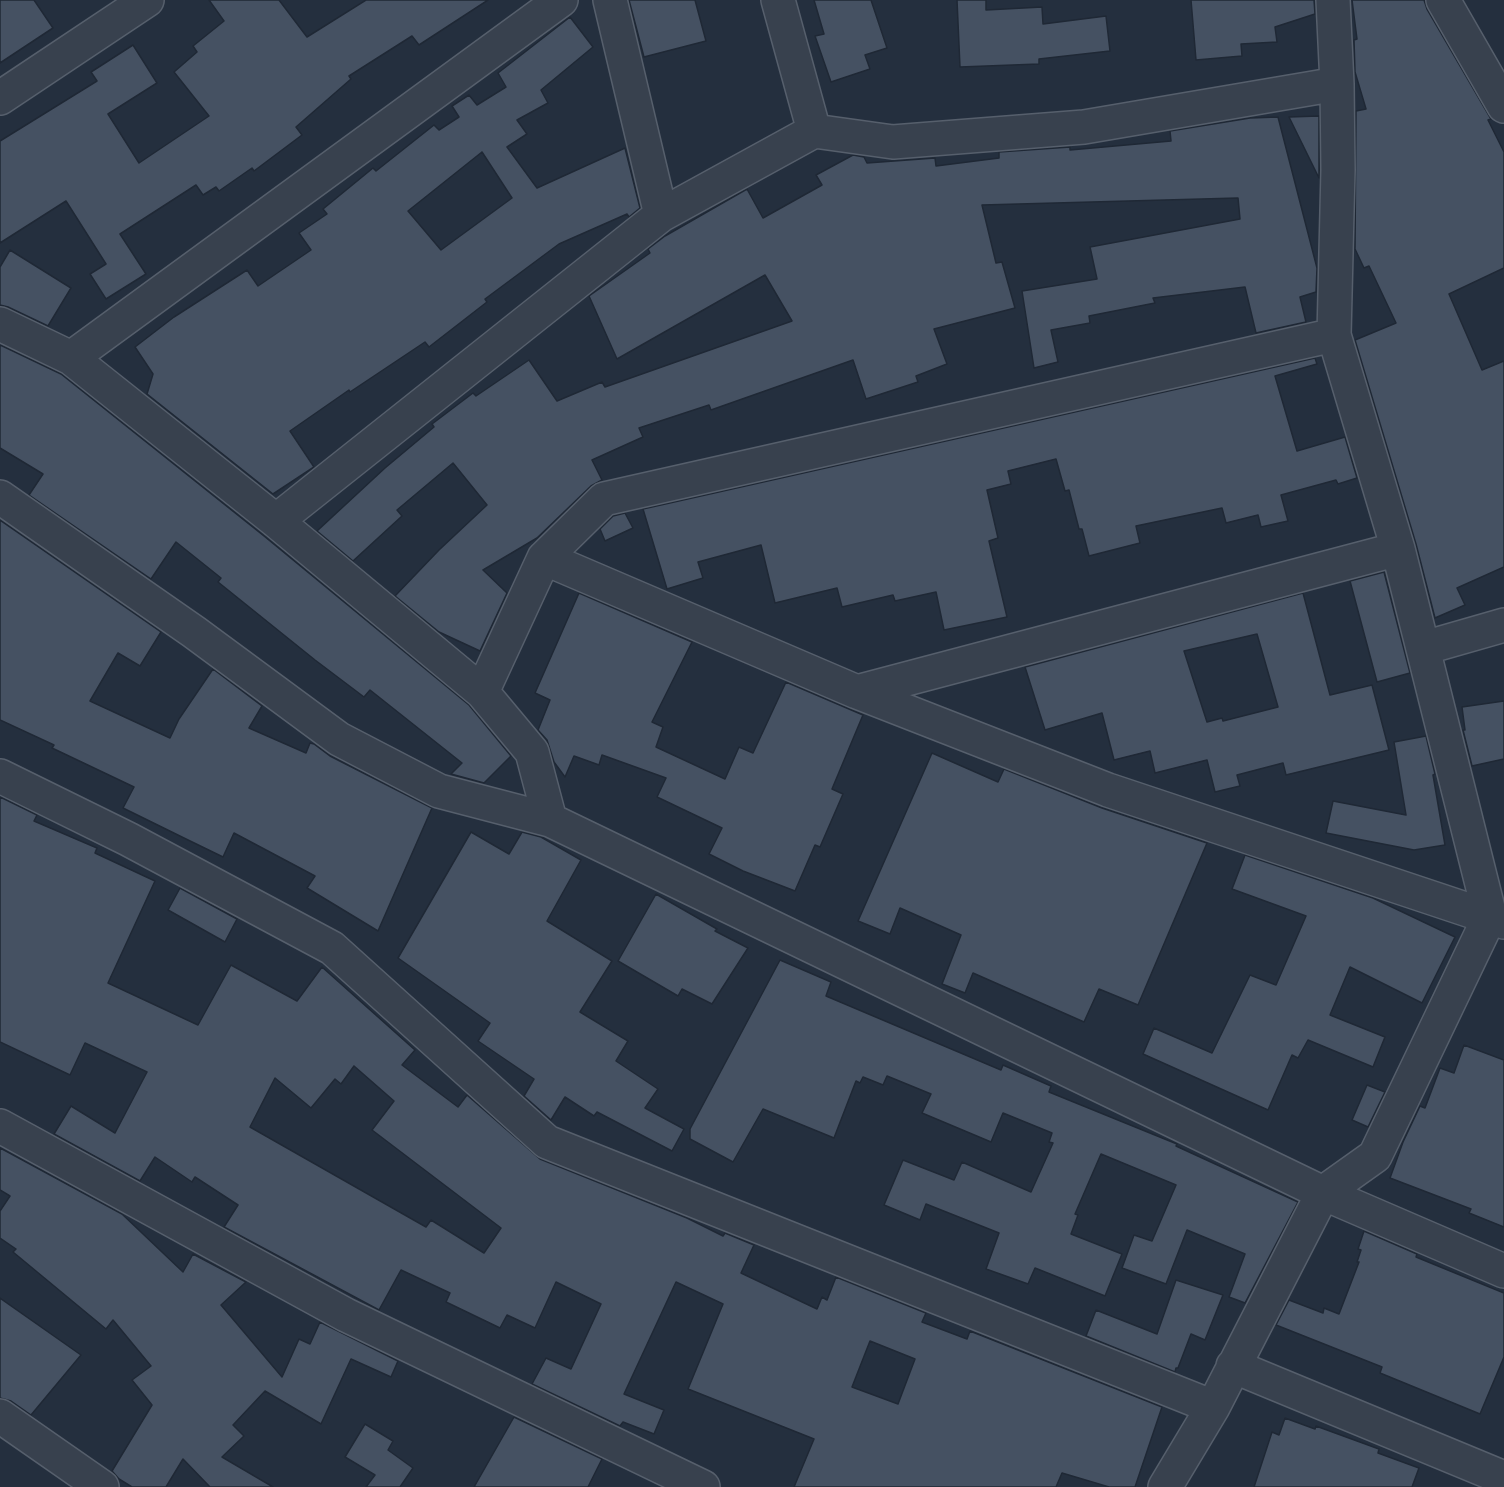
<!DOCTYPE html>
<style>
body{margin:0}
canvas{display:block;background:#242f3e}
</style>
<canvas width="1504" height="1487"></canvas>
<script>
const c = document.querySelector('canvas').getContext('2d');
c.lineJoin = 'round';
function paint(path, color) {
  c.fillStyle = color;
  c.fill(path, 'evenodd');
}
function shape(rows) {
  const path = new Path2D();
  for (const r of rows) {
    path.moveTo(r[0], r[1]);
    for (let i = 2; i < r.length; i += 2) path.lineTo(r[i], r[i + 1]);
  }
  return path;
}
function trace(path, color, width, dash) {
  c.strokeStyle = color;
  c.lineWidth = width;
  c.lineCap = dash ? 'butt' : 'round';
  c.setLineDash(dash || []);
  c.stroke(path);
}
const building = shape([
 [0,0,34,0,53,28,0,63,0,0],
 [209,0,279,0,307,37,366,0,488,0,419,45,412,36,349,76,351,79,296,127,302,135,254,171,252,168,219,191,216,187,203,195,196,185,120,234,146,274,106,299,90,274,106,264,66,201,0,243,0,141,97,81,91,72,133,45,157,83,108,114,139,163,209,116,174,72,197,52,193,46,224,21,209,0],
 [629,0,695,0,706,41,644,57,629,0],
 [814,0,871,0,887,48,865,55,870,69,831,82,815,36,824,34,814,0],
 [957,0,986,0,986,10,1042,7,1043,24,1106,16,1110,51,1039,59,1039,64,960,67,957,0],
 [1191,0,1314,0,1315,14,1275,27,1277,42,1241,44,1242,56,1196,60,1191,0],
 [1352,0,1424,0,1427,9,1491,119,1488,120,1504,152,1504,268,1449,294,1482,370,1504,361,1504,567,1457,588,1465,605,1435,618,1416,544,1355,340,1396,323,1369,266,1364,268,1355,249,1356,111,1366,109,1355,72,1354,40,1357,39,1352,0],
 [570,17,593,47,541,90,548,103,517,120,527,134,507,147,537,188,625,148,640,208,629,217,627,214,559,244,485,299,487,302,429,347,425,342,350,392,349,390,290,431,314,467,273,494,147,394,153,374,135,347,174,317,247,270,258,286,311,250,299,233,327,214,323,209,373,168,376,171,434,125,439,130,459,117,452,106,469,95,477,105,506,87,498,73,570,17],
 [482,152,512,198,441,250,408,211,482,152],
 [1319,116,1319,178,1289,117,1319,116],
 [1278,117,1317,268,1316,292,1300,297,1306,322,1256,333,1245,287,1153,298,1155,303,1089,316,1090,323,1051,330,1058,362,1034,368,1022,291,1097,279,1090,247,1240,219,1238,198,982,205,996,263,1002,262,1015,308,934,329,947,364,916,376,918,382,866,399,853,360,711,410,709,405,639,428,643,437,592,460,602,480,591,486,537,538,483,570,507,593,480,651,439,632,395,596,439,550,487,505,453,463,397,510,402,516,353,561,317,531,385,468,434,427,432,424,473,393,476,396,529,360,557,401,602,382,605,387,792,321,765,275,617,359,589,296,650,253,648,249,665,236,747,189,763,218,822,185,816,175,853,155,864,157,867,163,935,158,936,166,999,158,999,152,1070,147,1070,150,1171,141,1170,131,1250,118,1278,117],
 [10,250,71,288,48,326,8,307,0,305,0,267,10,250],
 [0,345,61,374,264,536,469,705,511,756,484,783,451,774,462,763,370,690,364,697,315,660,218,582,221,578,176,542,151,579,29,495,43,474,0,448,0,345],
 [1315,358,1317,364,1275,376,1297,451,1345,437,1357,478,1338,484,1336,480,1281,495,1288,521,1261,527,1258,515,1226,523,1222,508,1136,526,1140,543,1089,556,1082,529,1079,529,1069,490,1065,491,1056,459,1008,471,1011,484,987,490,998,538,989,541,1007,617,944,630,936,592,895,601,893,595,842,607,837,588,775,603,761,545,698,562,703,578,667,589,643,509,1315,358],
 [625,513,633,528,605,541,600,529,613,516,625,513],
 [0,520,161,632,140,666,118,653,90,701,170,738,179,719,213,669,262,706,249,728,306,753,310,743,314,744,330,756,432,808,378,931,307,888,315,876,234,833,223,857,186,839,123,808,134,787,52,748,54,745,0,720,0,520],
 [1384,572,1410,673,1377,682,1350,581,1384,572],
 [579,593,692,642,652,722,663,727,656,747,725,779,739,747,753,753,786,682,863,715,832,789,843,794,820,847,815,845,795,891,743,871,709,854,722,828,657,797,666,778,602,755,599,765,574,756,565,777,554,762,547,740,538,730,550,700,535,693,579,593],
 [1303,593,1330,695,1372,685,1389,750,1286,775,1283,763,1237,775,1240,786,1215,792,1207,760,1155,773,1150,751,1114,760,1102,713,1045,730,1025,667,1303,593],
 [1257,634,1278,707,1223,721,1222,718,1207,722,1184,651,1257,634],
 [1504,701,1504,759,1472,766,1463,730,1465,730,1462,707,1504,701],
 [1426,736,1435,774,1433,775,1445,845,1414,850,1326,833,1333,801,1406,815,1394,742,1426,736],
 [932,753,998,782,1004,769,1102,808,1207,843,1138,1005,1099,989,1084,1022,973,973,965,993,942,984,961,935,900,908,890,934,858,921,932,753],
 [0,797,37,815,34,821,97,848,95,853,155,881,108,983,198,1025,231,965,297,1001,322,967,415,1050,402,1065,458,1107,467,1095,540,1159,687,1218,723,1236,725,1233,754,1245,741,1273,817,1309,822,1297,827,1300,836,1277,926,1313,922,1322,967,1339,970,1331,1162,1407,1135,1487,1109,1487,1062,1473,1056,1487,794,1487,814,1439,688,1389,723,1304,676,1282,624,1394,664,1410,654,1434,623,1422,620,1426,532,1384,546,1358,571,1369,601,1304,556,1282,535,1328,507,1315,500,1328,446,1302,450,1293,401,1270,379,1310,224,1227,238,1205,195,1177,192,1182,155,1157,140,1181,54,1134,71,1106,115,1133,147,1072,85,1043,70,1075,0,1042,0,797],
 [354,1066,394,1101,372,1130,501,1228,484,1253,431,1220,426,1227,250,1127,275,1078,311,1108,335,1079,341,1084,354,1066],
 [870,1341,915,1359,898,1404,852,1387,870,1341],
 [471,832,509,854,522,832,541,837,581,860,547,921,612,961,580,1012,628,1041,616,1061,658,1089,645,1108,684,1129,672,1151,597,1112,594,1116,565,1097,551,1120,524,1096,534,1079,478,1041,490,1023,398,958,471,832],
 [1245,855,1373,898,1455,937,1422,1003,1350,967,1330,1015,1385,1037,1373,1067,1308,1040,1298,1058,1292,1055,1268,1110,1143,1054,1154,1028,1212,1053,1250,975,1276,985,1306,916,1232,889,1245,855],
 [180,888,237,919,225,942,168,910,180,888],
 [656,894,717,929,715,931,748,948,712,1004,682,989,678,996,618,961,656,894],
 [780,960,831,982,826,996,1001,1070,1003,1065,1051,1086,1049,1092,1177,1144,1176,1146,1298,1202,1245,1303,1229,1297,1245,1254,1187,1230,1166,1284,1122,1268,1134,1235,1152,1241,1176,1185,1101,1154,1075,1214,1078,1215,1071,1234,1122,1254,1105,1296,1035,1268,1028,1284,986,1269,999,1233,926,1204,920,1220,884,1205,903,1160,954,1180,962,1162,1031,1192,1053,1143,1049,1142,1052,1133,1003,1113,991,1142,922,1113,931,1094,887,1076,883,1085,863,1077,860,1083,856,1081,834,1138,763,1109,733,1162,690,1139,690,1129,780,960],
 [1464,1045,1504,1060,1504,1227,1469,1213,1471,1209,1390,1178,1403,1142,1420,1106,1425,1108,1440,1068,1454,1073,1464,1045],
 [1367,1085,1385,1092,1368,1127,1352,1120,1367,1085],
 [0,1148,122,1214,183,1272,193,1254,246,1282,221,1305,282,1377,299,1339,310,1344,320,1322,398,1361,391,1377,351,1359,321,1424,265,1391,233,1425,244,1436,222,1457,273,1487,210,1487,183,1459,166,1487,132,1487,119,1479,112,1471,152,1405,132,1380,151,1366,113,1320,106,1329,13,1252,16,1249,0,1238,0,1211,10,1196,0,1190,0,1148],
 [1364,1231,1417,1254,1416,1257,1504,1293,1504,1357,1480,1414,1380,1373,1382,1367,1276,1325,1289,1300,1323,1313,1324,1308,1339,1314,1359,1262,1357,1262,1361,1250,1358,1249,1364,1231],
 [1176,1280,1223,1295,1205,1340,1191,1334,1178,1368,1176,1368,1175,1372,1086,1336,1096,1310,1157,1334,1176,1280],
 [0,1298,81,1355,31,1415,11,1401,0,1398,0,1298],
 [514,1417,602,1459,588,1487,474,1487,514,1417],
 [1285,1418,1315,1429,1316,1426,1379,1449,1378,1453,1419,1468,1412,1487,1254,1487,1272,1432,1279,1435,1285,1418],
 [365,1424,393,1441,388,1450,413,1468,400,1487,366,1487,375,1475,345,1457,365,1424]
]);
paint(building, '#455162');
trace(building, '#1f2835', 1.5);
const street = shape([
 [610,0,661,215],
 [778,0,814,131],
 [1443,0,1504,106],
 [0,98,147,0],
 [0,324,71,358,276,521,482,692,532,752,550,820],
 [71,358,561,0],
 [0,497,194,632,339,739,439,791,550,820,1323,1193,1504,1271],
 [276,521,661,215,814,131,893,142,1084,127,1337,84],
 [544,558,857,692,1108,790,1504,922],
 [1424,648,1504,625],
 [482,692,544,558,604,499,1334,335],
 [857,692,1398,549],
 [0,776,128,839,332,948,547,1142,1213,1407],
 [0,1126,346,1315,703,1487],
 [1233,1366,1504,1478],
 [0,1416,102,1487],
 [1165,1487,1213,1407,1323,1193,1375,1156,1490,916,1398,549,1334,335,1338,170,1337,84,1333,0]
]);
trace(street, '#565f6c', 36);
trace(street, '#38414e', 33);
</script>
